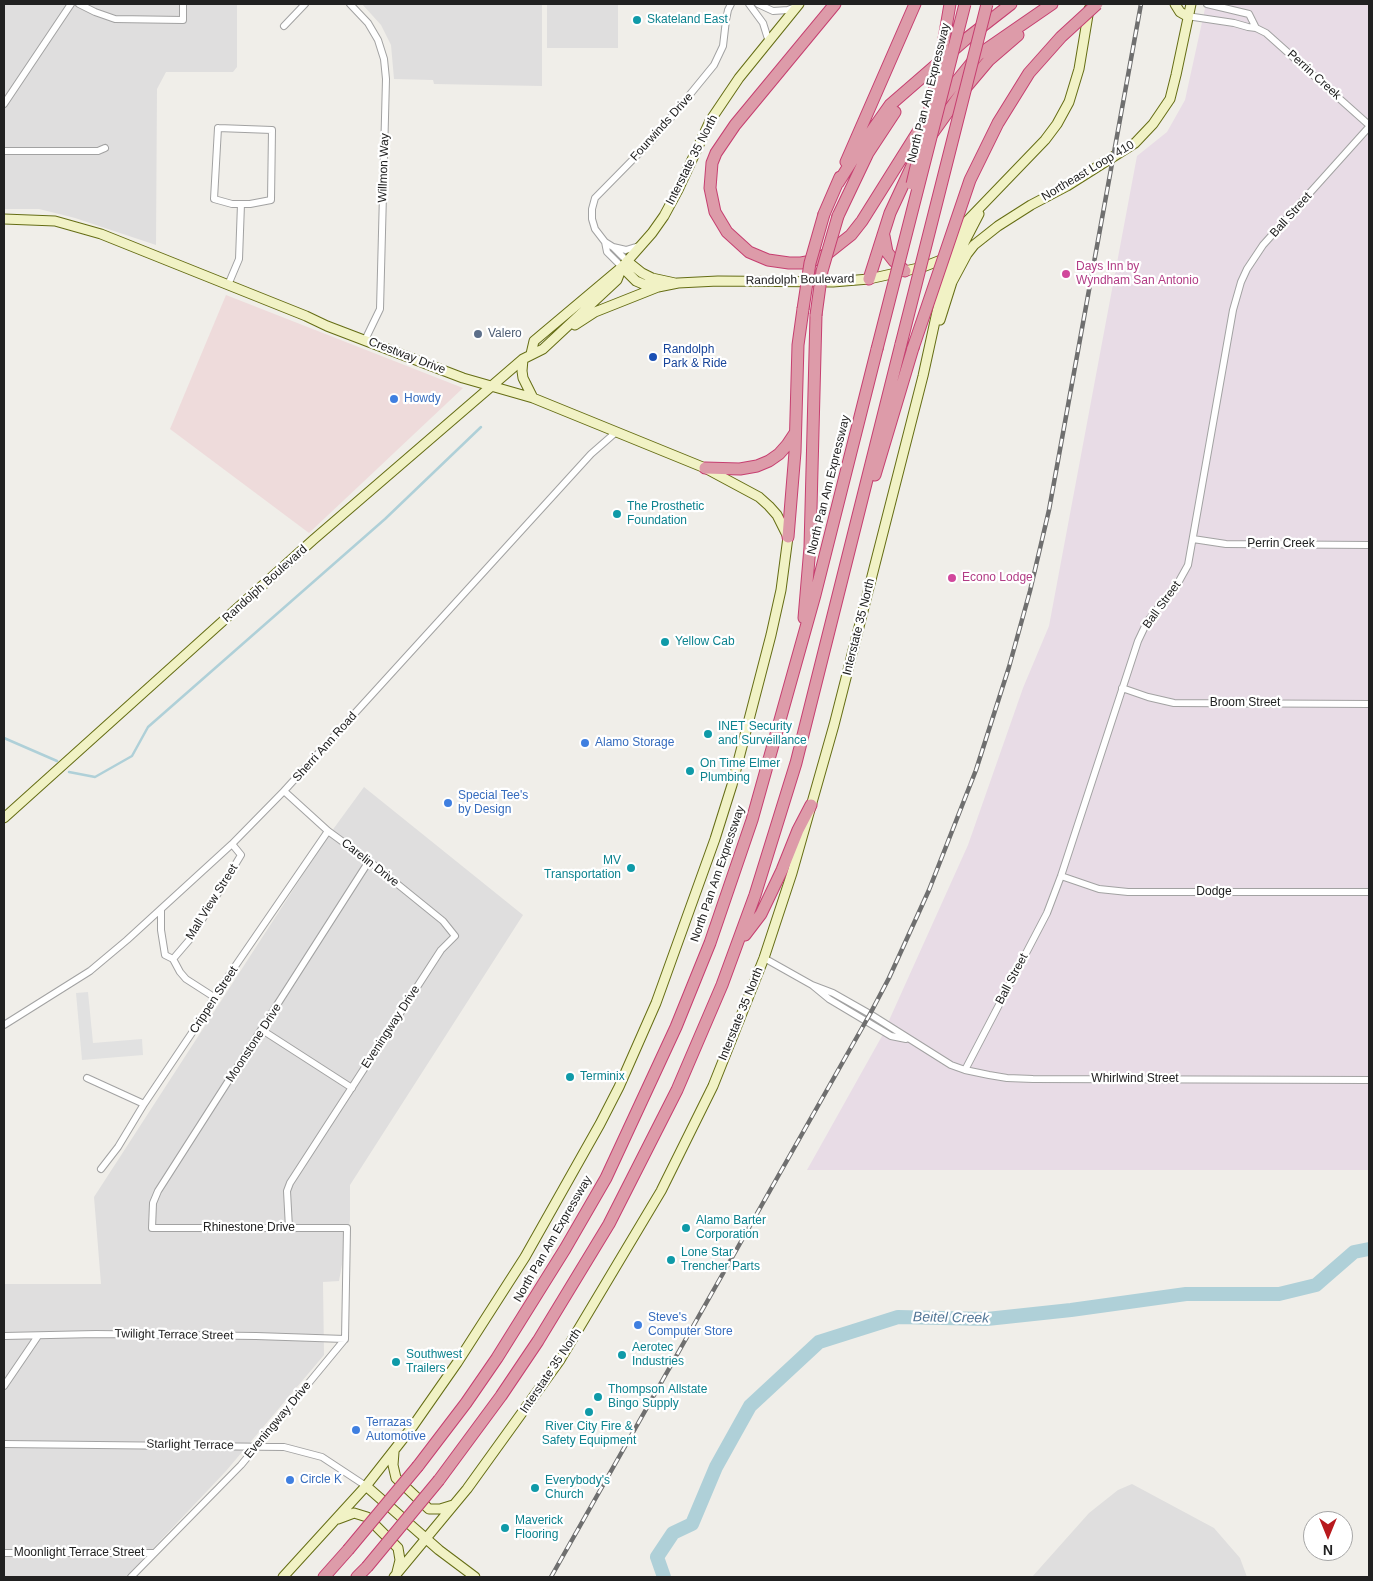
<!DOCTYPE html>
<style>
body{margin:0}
#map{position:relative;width:1373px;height:1581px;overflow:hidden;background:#f0eee9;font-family:Helvetica,sans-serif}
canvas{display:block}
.frame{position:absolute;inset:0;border:5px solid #212121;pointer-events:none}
.north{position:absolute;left:1303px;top:1511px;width:50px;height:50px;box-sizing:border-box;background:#fff;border:1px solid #a6a6a6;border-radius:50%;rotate:180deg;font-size:14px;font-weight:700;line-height:20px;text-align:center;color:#212121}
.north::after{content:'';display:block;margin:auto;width:18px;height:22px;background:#b81a1e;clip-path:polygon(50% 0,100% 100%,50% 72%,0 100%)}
</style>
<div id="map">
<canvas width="1373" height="1581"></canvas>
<div class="frame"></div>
<div class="north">N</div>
</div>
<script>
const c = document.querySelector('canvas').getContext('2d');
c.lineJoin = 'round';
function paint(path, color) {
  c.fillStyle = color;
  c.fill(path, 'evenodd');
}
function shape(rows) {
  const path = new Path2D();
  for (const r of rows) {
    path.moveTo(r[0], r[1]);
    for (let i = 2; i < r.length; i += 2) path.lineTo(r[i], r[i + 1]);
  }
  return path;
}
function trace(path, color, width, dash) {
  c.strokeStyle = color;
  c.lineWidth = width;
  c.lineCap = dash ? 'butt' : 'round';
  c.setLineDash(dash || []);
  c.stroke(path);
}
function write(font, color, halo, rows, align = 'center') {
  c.font = font + ' Helvetica,sans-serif';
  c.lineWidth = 4.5;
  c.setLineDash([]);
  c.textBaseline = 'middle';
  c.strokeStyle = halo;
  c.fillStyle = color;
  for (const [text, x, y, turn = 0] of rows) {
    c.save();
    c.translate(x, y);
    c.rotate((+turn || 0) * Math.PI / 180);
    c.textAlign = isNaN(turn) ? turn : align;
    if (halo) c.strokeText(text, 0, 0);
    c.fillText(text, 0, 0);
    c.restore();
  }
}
paint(shape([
 [4,4,237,4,237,67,233,72,166,72,157,89,156,245,75,218,39,209,4,209],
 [362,4,542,4,542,86,434,84,433,80,394,79,391,45,381,25],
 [547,4,618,4,618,48,547,48],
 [364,787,523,915,350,1185,350,1220,339,1281,323,1282,324,1355,226,1471,126,1577,4,1577,4,1284,101,1284,94,1197,326,839],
 [1132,1484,1214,1528,1240,1558,1247,1577,1032,1577,1089,1513,1118,1490]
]), '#dfdede');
paint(shape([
 [226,295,463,388,309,533,170,429]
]), '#eedbdb');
paint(shape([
 [1206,4,1369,4,1369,1170,807,1170,882,1036,968,845,1023,688,1049,626,1137,156,1167,132,1185,100]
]), '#e8dce6');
paint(shape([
 [88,992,93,1043,142,1039,143,1055,82,1060,76,993]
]), '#e1e1e1');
trace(shape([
 [4,738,57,761],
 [69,772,95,777,132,756,148,727,385,519,481,427]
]), '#afd0d8', 2.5);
trace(shape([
 [664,1577,657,1557,673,1533,692,1524,716,1467,750,1406,819,1342,898,1317,987,1319,1071,1310,1186,1294,1279,1294,1316,1285,1354,1252,1369,1249]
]), '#afd0d8', 14);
const street = shape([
 [79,4,95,12,115,19,183,20,183,4],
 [350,4,368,23,378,40,384,59,386,79,380,309,365,340],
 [749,4,763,23,769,42],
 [758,4,773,11,788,10,795,7],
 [1207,4,1249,14,1256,28],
 [1187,16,1234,23,1248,27,1256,28,1266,33,1369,125],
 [284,26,305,4],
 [4,104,71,4],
 [218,128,272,130,271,200,250,204,232,204,214,199,218,128],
 [4,151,98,151,105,148],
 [605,242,607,252,622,267],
 [613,247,626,250,639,246],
 [627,261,613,247,605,242,595,229,592,219,592,209,595,198,656,136,714,65,723,46,726,20,728,10,731,4],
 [228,285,239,259,241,204],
 [1193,539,1226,544,1369,545],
 [1122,688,1148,697,1174,703,1369,704],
 [284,791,328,831,369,861,443,921,455,936,441,950,290,1183,287,1191,289,1228],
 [1061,876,1099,889,1128,892,1369,892],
 [161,909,161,930,165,955,173,959,180,972,186,979,214,997],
 [764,958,812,985,829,999,891,1036,906,1039],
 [173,959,191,938,241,855,232,844],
 [812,985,833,993,870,1014,951,1065,965,1070,989,1075,1007,1078,1033,1079,1369,1080],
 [4,1025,90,971,127,940,232,844,284,791,591,454,615,433],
 [262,1030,352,1088],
 [965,1070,1047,913,1061,876,1138,641,1147,622,1178,583,1188,565,1233,310,1241,282,1247,269,1263,245,1369,127],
 [87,1078,144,1104],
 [101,1169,118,1147,144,1104,208,1009,214,997,328,831],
 [4,1336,96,1334,256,1336,345,1339],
 [4,1386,38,1336],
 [4,1444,284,1447,322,1457,366,1486],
 [4,1553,154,1553],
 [131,1577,241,1465,345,1339,347,1228,152,1228,153,1203,158,1191,369,861]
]);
const secondary = shape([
 [1175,4,1180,12,1187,16],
 [4,219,55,221,101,234,306,316,327,326,463,378,533,398,705,468,759,497,769,506,777,515,788,537,781,590,771,635,732,785,715,839,656,1003,619,1087,600,1124,525,1257,457,1363,413,1426,366,1486,283,1577],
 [627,261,642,273,652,278,675,283],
 [622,267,636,281,643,284,658,287,678,283,718,281,833,282,869,279,923,267,946,258],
 [952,282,967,254,974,245,998,226,1031,205,1067,186,1135,143,1153,124,1170,99,1176,75,1191,4],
 [940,320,952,282,953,268,965,241,979,214],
 [575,325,595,312,658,287],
 [531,354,534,341,622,267,652,233,664,216,678,190,710,121,739,78,799,4],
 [523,359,522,371,523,378,533,398],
 [4,818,313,540,523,359,543,349,617,280,622,267],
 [394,1452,393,1465,396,1478,429,1509,440,1509,453,1505],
 [366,1486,439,1550,475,1577],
 [338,1519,354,1513,367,1517,398,1548,400,1560,397,1572],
 [394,1577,467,1489,560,1360,661,1191,713,1086,764,958,792,873,834,725,923,376,949,257,959,233,966,222,1045,140,1057,124,1069,102,1079,69,1089,9]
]);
const highway = shape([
 [835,4,735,125,716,153,712,163,710,188,715,212,727,232,749,252,768,260,789,263,801,263,812,261,827,254,851,235,862,221,926,119],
 [939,103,978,55,1052,4],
 [932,134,962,92,989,60,1018,35],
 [846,162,915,4],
 [838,183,864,142,890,105,966,39,1011,4],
 [824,214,840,177],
 [838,216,868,153,895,112],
 [884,236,887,252,894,261,905,271],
 [869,279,890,213,917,155],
 [705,468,740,469,757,466,769,461,779,454,787,445,795,433],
 [875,475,913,348],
 [788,537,795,452,798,345,803,309],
 [804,618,810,547,816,315],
 [745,935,761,914,782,870,798,830,811,805],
 [418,1466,466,1403,497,1358,565,1249,606,1178,676,1027,710,943,752,820,815,595,877,349],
 [439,1480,501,1396,538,1341,609,1224,677,1090,722,985,755,895,796,763,901,344],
 [324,1577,348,1550],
 [357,1577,367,1567]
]);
trace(street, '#a2a2a2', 8);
trace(secondary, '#656d14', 11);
trace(highway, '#c63f70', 13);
trace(street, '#fff', 6);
trace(secondary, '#f1f2c5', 9);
trace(highway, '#dd9ba9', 11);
const rail = shape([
 [551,1577,870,1014,889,978,929,890,976,770,1009,667,1030,591,1049,510,1141,4]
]);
trace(rail, '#6f6f6f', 4.5);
trace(rail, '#fff', 2.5, [8]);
const highwayBridge = shape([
 [912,184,938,74,950,4],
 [803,309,810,263,824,214],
 [816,315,822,271,838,216],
 [901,344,987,4],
 [913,348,970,180,998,123,1029,73,1061,37,1097,4],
 [877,349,965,4],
 [348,1550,418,1466],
 [367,1567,439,1480]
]);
trace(highwayBridge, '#c63f70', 13, []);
trace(highwayBridge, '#dd9ba9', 11);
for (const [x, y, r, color] of [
 [637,20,5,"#0f9aa8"],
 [1066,274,5,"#d1479c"],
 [478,334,5,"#5c6f8a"],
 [653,357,5,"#1a4fb4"],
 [394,399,5,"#3f7fe0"],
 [617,514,5,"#0f9aa8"],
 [952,578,5,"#d1479c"],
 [665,642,5,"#0f9aa8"],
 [708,734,5,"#0f9aa8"],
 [585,743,5,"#3f7fe0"],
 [690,771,5,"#0f9aa8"],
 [448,803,5,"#3f7fe0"],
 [631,868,5,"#0f9aa8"],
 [570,1077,5,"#0f9aa8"],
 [686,1228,5,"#0f9aa8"],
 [671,1260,5,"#0f9aa8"],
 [638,1325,5,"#3f7fe0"],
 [622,1355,5,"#0f9aa8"],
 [396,1362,5,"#0f9aa8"],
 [598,1397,5,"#0f9aa8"],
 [589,1412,5,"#0f9aa8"],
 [356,1430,5,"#3f7fe0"],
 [290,1480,5,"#3f7fe0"],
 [535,1488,5,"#0f9aa8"],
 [505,1528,5,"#0f9aa8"]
]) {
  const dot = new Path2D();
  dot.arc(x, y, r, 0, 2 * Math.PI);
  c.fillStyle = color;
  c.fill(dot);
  trace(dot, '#fff', 2);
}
write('12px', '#0d838f', '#fff', [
 ["Skateland East",647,20],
 ["The Prosthetic",627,507],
 ["Foundation",627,521],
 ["Yellow Cab",675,642],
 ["INET Security",718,727],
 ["and Surveillance",718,741],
 ["On Time Elmer",700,764],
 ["Plumbing",700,778],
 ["MV",621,861,"right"],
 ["Transportation",621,875,"right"],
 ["Terminix",580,1077],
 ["Alamo Barter",696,1221],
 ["Corporation",696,1235],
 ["Lone Star",681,1253],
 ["Trencher Parts",681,1267],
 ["Aerotec",632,1348],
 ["Industries",632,1362],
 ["Southwest",406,1355],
 ["Trailers",406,1369],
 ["Thompson Allstate",608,1390],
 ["Bingo Supply",608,1404],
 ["River City Fire &",589,1427,"center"],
 ["Safety Equipment",589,1441,"center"],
 ["Everybody's",545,1481],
 ["Church",545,1495],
 ["Maverick",515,1521],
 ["Flooring",515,1535]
], 'left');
write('12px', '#212121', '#fff', [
 ["Perrin Creek",1314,75,42],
 ["North Pan Am Expressway",929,93,-76],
 ["Fourwinds Drive",662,127,-48],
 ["Interstate 35 North",692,160,-63],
 ["Willmon Way",384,168,-88],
 ["Northeast Loop 410",1088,171,-31],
 ["Ball Street",1291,215,-48],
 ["Randolph Boulevard",800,280,-1],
 ["Crestway Drive",407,356,21],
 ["North Pan Am Expressway",829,485,-76],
 ["Perrin Creek",1281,544],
 ["Randolph Boulevard",265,584,-42],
 ["Ball Street",1162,605,-54],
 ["Interstate 35 North",859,627,-76],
 ["Broom Street",1245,703],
 ["Sherri Ann Road",325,747,-48],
 ["Carelin Drive",370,863,38],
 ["North Pan Am Expressway",718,874,-71],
 ["Dodge",1214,892],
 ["Mall View Street",212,902,-58],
 ["Ball Street",1012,979,-62],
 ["Crippen Street",214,1000,-57],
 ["Interstate 35 North",741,1014,-68],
 ["Eveningway Drive",391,1027,-57],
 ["Moonstone Drive",254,1043,-57],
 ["Whirlwind Street",1135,1079],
 ["Rhinestone Drive",249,1228],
 ["North Pan Am Expressway",553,1239,-60],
 ["Twilight Terrace Street",174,1335,1],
 ["Interstate 35 North",551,1371,-56],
 ["Eveningway Drive",278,1420,-50],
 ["Starlight Terrace",190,1445,1],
 ["Moonlight Terrace Street",79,1553]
]);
write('12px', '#b23c85', '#fff', [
 ["Days Inn by",1076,267],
 ["Wyndham San Antonio",1076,281],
 ["Econo Lodge",962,578]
], 'left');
write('12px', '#4e5e75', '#fff', [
 ["Valero",488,334]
], 'left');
write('12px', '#164399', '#fff', [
 ["Randolph",663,350],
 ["Park & Ride",663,364]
], 'left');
write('12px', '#366cbe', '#fff', [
 ["Howdy",404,399],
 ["Alamo Storage",595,743],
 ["Special Tee's",458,796],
 ["by Design",458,810],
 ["Steve's",648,1318],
 ["Computer Store",648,1332],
 ["Terrazas",366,1423],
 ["Automotive",366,1437],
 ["Circle K",300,1480]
], 'left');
write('italic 14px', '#527697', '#fff', [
 ["Beitel Creek",951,1318,1]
]);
</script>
